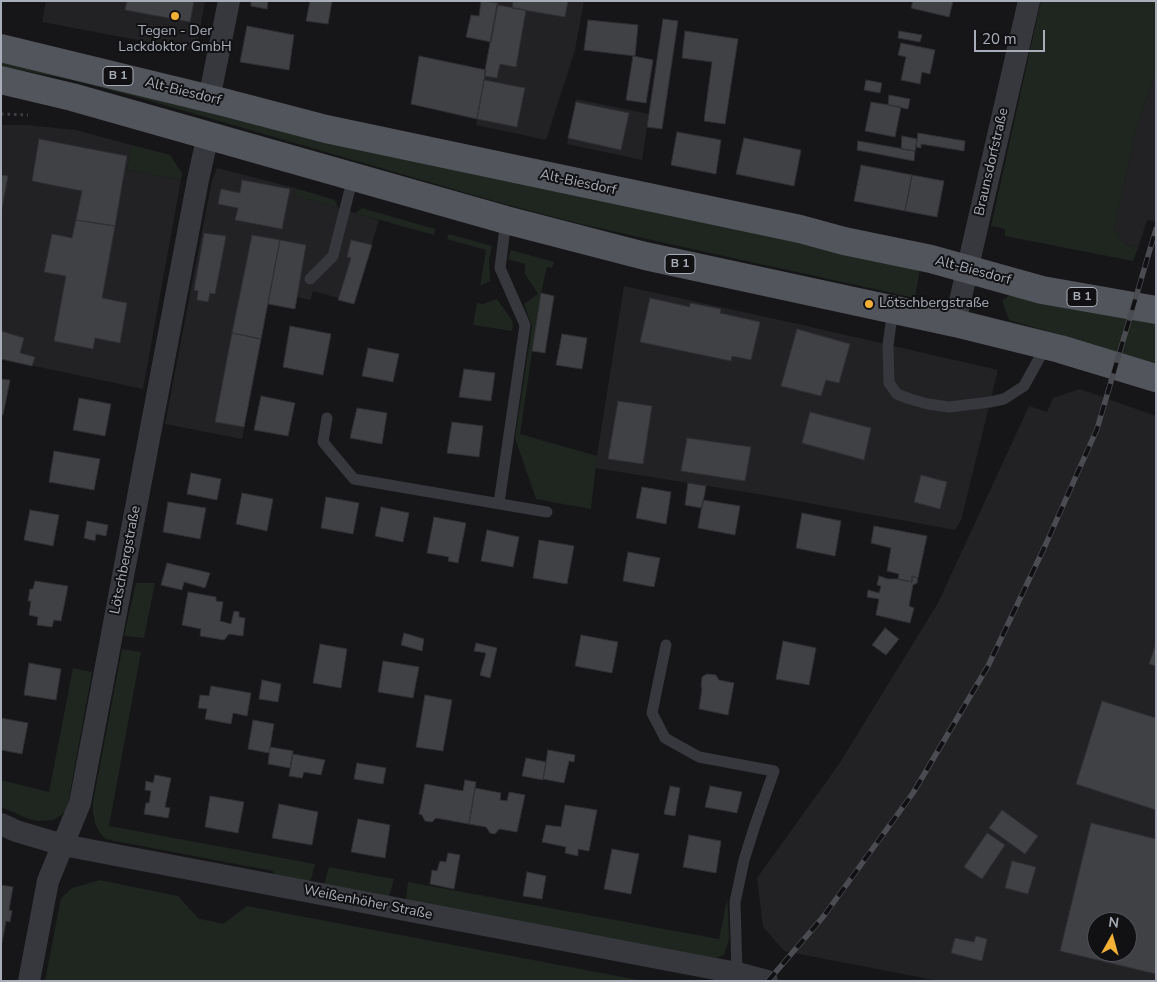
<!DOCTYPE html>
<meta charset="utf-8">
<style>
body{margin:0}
#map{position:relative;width:1157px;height:982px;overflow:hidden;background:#161618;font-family:"Nunito Sans",sans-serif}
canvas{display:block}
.frame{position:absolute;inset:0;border:2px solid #a8adb8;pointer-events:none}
.north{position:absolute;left:1087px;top:912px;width:50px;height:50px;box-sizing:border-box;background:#111113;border:1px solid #4d4f55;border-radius:50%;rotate:7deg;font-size:14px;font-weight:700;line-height:20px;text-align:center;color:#a8adb8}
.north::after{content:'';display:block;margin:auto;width:18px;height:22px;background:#f2b134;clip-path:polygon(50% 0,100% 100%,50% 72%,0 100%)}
.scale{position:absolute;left:974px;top:30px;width:71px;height:22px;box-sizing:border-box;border:2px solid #a8adb8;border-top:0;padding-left:6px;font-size:15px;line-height:18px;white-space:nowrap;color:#a8adb8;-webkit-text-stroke:4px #111113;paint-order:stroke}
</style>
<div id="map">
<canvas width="1157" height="982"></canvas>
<div class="frame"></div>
<div class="north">N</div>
<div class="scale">20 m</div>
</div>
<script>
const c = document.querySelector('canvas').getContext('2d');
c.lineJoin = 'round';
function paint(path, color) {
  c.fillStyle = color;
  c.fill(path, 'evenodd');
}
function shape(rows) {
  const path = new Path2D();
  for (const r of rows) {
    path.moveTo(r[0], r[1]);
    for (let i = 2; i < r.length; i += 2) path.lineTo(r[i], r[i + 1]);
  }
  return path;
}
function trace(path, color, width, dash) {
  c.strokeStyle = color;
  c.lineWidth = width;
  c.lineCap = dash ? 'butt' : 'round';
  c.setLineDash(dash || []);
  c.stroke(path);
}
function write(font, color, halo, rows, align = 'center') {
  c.font = font + ' "Nunito Sans",sans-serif';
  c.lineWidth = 4;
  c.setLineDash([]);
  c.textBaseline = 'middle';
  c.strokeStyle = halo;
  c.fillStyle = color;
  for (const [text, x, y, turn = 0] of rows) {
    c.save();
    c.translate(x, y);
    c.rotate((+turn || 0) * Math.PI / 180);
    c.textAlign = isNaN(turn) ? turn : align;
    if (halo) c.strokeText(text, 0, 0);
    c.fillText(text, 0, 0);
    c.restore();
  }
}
paint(shape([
 [46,1,205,1,196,51,42,22],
 [498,1,584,1,575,50,546,140,476,125],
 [1156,72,1156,222,1147,220,1138,248,1125,244,1114,229,1138,122],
 [576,99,649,114,642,160,567,144],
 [1,125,27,125,76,130,131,145,127,170,181,180,143,389,1,359],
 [217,168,295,188,294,195,379,220,354,304,338,300,338,298,313,291,310,300,297,297,295,309,268,304,242,439,165,424,212,180],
 [624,286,798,324,998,370,961,520,955,530,770,496,595,468],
 [1080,389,1156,416,1156,981,939,981,784,951,763,927,757,878,839,764,938,603,1029,406,1047,412,1053,398],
 [1097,922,1127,922,1127,952,1097,952]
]), '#222225');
paint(shape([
 [1041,1,1156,1,1156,72,1138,122,1114,229,1125,244,1138,248,1133,261,1005,236,1005,229,991,226],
 [1,59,920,268,915,298,669,244,577,223,501,203,140,98,76,81,1,66],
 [131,145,170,155,182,173,181,180,127,170],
 [295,188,335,200,338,208,294,195],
 [362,208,435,229,434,235,355,213],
 [449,234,492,246,489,259,490,281,480,286,486,250,447,239],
 [511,250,554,262,552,268,547,267,541,293,520,434,597,456,591,509,536,499,515,438,532,326,524,304,538,294,525,274,525,264,508,259],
 [1011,294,1156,321,1156,363,1009,320,1003,304,1003,300],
 [497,299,511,319,513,324,512,331,473,325,477,303,483,304],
 [136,583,155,583,144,638,124,636],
 [122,649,141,652,109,826,315,864,310,883,276,877,273,871,115,841,106,839,100,833,95,823,93,813,93,802],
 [73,668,92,672,67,809,61,815,53,820,39,821,29,819,1,807,1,780,49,792],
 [329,867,394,879,389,897,324,885],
 [100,880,178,896,199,919,210,921,223,924,247,906,644,981,45,981,61,898,72,888],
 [408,882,719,939,727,899,728,910,729,939,724,955,716,958,406,900]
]), '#1e261f');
const building = shape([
 [127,1,194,1,190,22,125,10,127,1],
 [251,1,268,1,267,9,251,6,251,1],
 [310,1,332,1,328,24,306,21,310,1],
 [481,1,498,3,491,42,466,37,471,15,479,16,481,1],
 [513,1,568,1,565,17,512,8,513,1],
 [913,1,953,1,949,17,911,8,913,1],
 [497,5,526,10,516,67,500,64,497,78,484,76,497,5],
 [663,19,678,21,662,129,647,127,663,19],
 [588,20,638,25,635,56,584,50,588,20],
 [247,26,294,35,289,70,240,62,247,26],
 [685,31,738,39,725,124,704,121,712,62,682,58,685,31],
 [899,31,922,35,920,42,898,38,899,31],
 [901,43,935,50,930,74,922,72,920,84,901,80,906,57,898,55,901,43],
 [419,56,486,70,477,119,411,104,419,56],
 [633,56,653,60,646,103,626,100,633,56],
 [484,80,525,88,517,127,477,119,484,80],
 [866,80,882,83,880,93,864,90,866,80],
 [889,95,910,99,908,109,888,105,889,95],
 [576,102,629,113,621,150,568,138,576,102],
 [871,102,901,107,895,137,865,131,871,102],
 [677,132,721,140,716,174,671,165,677,132],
 [918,133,965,141,964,151,921,144,921,148,916,147,918,133],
 [902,136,917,139,915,151,901,149,902,136],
 [744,138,801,150,794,186,736,174,744,138],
 [39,139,127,156,115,226,76,220,82,191,32,181,39,139],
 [858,141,915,151,914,161,857,150,858,141],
 [861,165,912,175,905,211,854,201,861,165],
 [1,175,8,176,1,214,1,175],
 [912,175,944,181,937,217,905,211,912,175],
 [242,180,290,189,282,229,235,220,238,208,218,204,221,189,240,193,242,180],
 [76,220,115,226,102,298,127,303,120,343,95,338,93,349,54,341,66,276,44,272,52,234,72,238,76,220],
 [204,233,226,236,215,294,210,293,208,302,197,300,198,291,194,290,204,233],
 [252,235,280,240,261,339,232,333,252,235],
 [280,240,306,245,295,309,268,304,280,240],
 [351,240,372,245,354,304,338,300,351,258,347,257,351,240],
 [541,293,554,296,545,353,532,351,541,293],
 [650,298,690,307,690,303,721,309,720,313,760,322,751,360,732,356,731,361,640,342,650,298],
 [290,326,331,334,323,375,283,367,290,326],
 [797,329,850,344,839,383,826,380,821,396,781,386,797,329],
 [1,331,24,338,20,353,35,357,32,366,1,359,1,331],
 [232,333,261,339,244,427,215,422,232,333],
 [562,334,587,338,582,369,556,365,562,334],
 [368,348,399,354,393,382,362,376,368,348],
 [464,369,495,373,491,401,459,397,464,369],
 [1,379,10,380,3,415,1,414,1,379],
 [261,396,295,403,288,436,254,430,261,396],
 [79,398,111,404,105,436,73,430,79,398],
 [618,401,652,406,643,464,608,459,618,401],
 [357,408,387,413,382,444,350,438,357,408],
 [810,412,871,428,864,460,802,443,810,412],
 [452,422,483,426,479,457,447,453,452,422],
 [687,438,751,447,745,481,681,471,687,438],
 [54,451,100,459,94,490,49,482,54,451],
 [191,473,221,479,217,500,187,494,191,473],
 [921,475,947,482,940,509,914,502,921,475],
 [688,483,706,486,702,508,685,505,688,483],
 [642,487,671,492,666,524,636,518,642,487],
 [242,493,273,499,267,531,236,524,242,493],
 [326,497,359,503,353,534,321,528,326,497],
 [703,500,740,506,735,535,698,528,703,500],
 [168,502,206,508,200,539,163,532,168,502],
 [381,507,409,513,403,542,375,536,381,507],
 [30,510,59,515,53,546,24,540,30,510],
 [802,513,841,521,835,556,796,548,802,513],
 [434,517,466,523,458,563,448,561,449,557,427,553,434,517],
 [87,521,108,525,106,536,96,534,95,541,84,538,87,521],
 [874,526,927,536,918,578,912,576,912,582,898,579,899,574,887,571,891,548,871,543,874,526],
 [487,530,519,537,513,567,481,561,487,530],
 [539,540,574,546,567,584,533,578,539,540],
 [628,552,660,558,654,587,623,581,628,552],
 [167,563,210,573,205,588,184,582,182,590,161,585,167,563],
 [879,576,888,579,898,579,912,582,912,576,918,578,917,583,913,585,909,606,914,608,910,623,876,615,879,599,867,597,868,590,879,593,881,586,877,585,879,576],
 [35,581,68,586,61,621,54,620,52,627,37,625,38,617,29,615,31,601,28,601,30,589,33,589,35,581],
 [188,592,216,597,216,601,223,602,220,621,231,624,234,611,239,612,239,617,245,618,243,636,229,634,224,640,200,636,201,629,182,625,188,592],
 [885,628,899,639,886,655,872,645,885,628],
 [404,633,424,639,422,651,401,645,404,633],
 [581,635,618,642,612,673,575,666,581,635],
 [783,641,816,648,809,685,776,679,783,641],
 [476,643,497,648,490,678,480,675,486,653,474,651,476,643],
 [1156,643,1156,666,1149,664,1156,643],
 [320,644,347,649,341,688,313,683,320,644],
 [383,661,419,667,413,698,378,692,383,661],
 [29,663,61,669,56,700,24,695,29,663],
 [707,674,716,675,719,680,734,683,728,715,699,709,702,689,701,686,702,677,707,674],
 [262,680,281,684,278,702,259,699,262,680],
 [211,686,251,693,247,716,233,713,231,724,205,719,207,709,198,708,200,695,209,696,211,686],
 [425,695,452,700,443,751,416,747,425,695],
 [1102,701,1156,718,1156,810,1076,784,1102,701],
 [1,718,28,723,22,754,1,750,1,718],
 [253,720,274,724,269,753,248,749,253,720],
 [270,747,293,751,290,768,268,764,270,747],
 [548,750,575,755,574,762,569,761,564,783,543,779,548,750],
 [293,754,325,760,321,775,304,772,302,778,289,776,293,754],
 [526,758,546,762,543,780,522,776,526,758],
 [357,763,386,768,383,784,354,779,357,763],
 [155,775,171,778,165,807,170,808,168,818,144,814,146,803,149,803,151,791,145,790,146,781,153,783,155,775],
 [465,780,476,782,469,824,436,818,432,822,425,821,422,815,419,814,425,784,463,791,465,780],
 [670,786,680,788,675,816,664,814,670,786],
 [710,786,742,792,737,813,705,807,710,786],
 [475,788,501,793,500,800,507,801,509,792,525,795,517,832,499,829,495,834,490,833,486,827,469,824,475,788],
 [210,796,244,802,238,833,205,827,210,796],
 [279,804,318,812,312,845,272,838,279,804],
 [565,805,597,810,589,851,578,849,578,856,565,853,566,847,542,842,546,825,561,827,565,805],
 [1002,810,1038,836,1025,854,989,828,1002,810],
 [358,819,390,825,385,858,351,852,358,819],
 [1091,823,1156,839,1156,974,1060,951,1091,823],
 [1097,922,1127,922,1127,952,1097,952,1097,922],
 [987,833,1005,845,982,879,964,867,987,833],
 [689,835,721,841,716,873,683,867,689,835],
 [612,849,639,854,631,894,604,889,612,849],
 [448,853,460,855,454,889,430,884,432,870,437,871,440,861,446,862,448,853],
 [1012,861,1036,867,1028,894,1005,888,1012,861],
 [527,872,546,876,542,899,523,896,527,872],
 [1,885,13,887,9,910,12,911,10,922,6,921,2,943,1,943,1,885],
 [976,936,987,939,982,961,951,953,955,938,974,942,976,936]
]);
paint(building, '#404145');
trace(building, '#303034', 1);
trace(shape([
 [1,114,28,115]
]), '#3d3f44', 3, [2.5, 4]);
trace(shape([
 [310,279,333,256,353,177],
 [893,309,888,345,889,383,897,394,910,399,928,404,949,407,990,402,1004,399,1024,386,1046,346],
 [327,418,323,442,354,479,547,512],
 [499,503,525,325,500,268,506,220],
 [666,645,652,713,665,738,699,757,774,771,755,825,744,860,735,902,737,973]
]), '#37383d', 11);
trace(shape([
 [209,99,229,1],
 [955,323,1029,1],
 [1,824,16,831,63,845,737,973,767,981],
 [29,981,48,881,80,803,198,180,208,135]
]), '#37383d', 22);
trace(shape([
 [1,48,223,102,326,129,800,229,844,241,931,259,1042,290,1156,310],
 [1,80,72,97,506,220,645,256,955,323,1060,349,1156,378]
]), '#53555c', 28);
const rail = shape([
 [768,981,823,917,913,793,988,666,1045,546,1097,429,1156,229]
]);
trace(rail, '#4a4c52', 5.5);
trace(rail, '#111113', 4, [11]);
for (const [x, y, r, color] of [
 [175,16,5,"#f2b134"],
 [869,304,5,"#f2b134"]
]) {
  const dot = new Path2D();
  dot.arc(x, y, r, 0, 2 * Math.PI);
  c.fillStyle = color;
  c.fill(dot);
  trace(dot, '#111113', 2);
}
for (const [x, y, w] of [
 [118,76,30],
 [680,264,30],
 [1082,297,30]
]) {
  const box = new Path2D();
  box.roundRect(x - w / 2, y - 9.5, w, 19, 4);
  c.fillStyle = '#111113';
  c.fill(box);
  trace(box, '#a8adb8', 1);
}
write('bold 12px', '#a8adb8', null, [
 ["B 1",118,76],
 ["B 1",680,264],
 ["B 1",1082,297]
]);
write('14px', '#a8adb8', '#111113', [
 ["Tegen - Der",175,32],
 ["Lackdoktor GmbH",175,48],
 ["Lötschbergstraße",879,304,"left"]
]);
write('14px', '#a8adb8', '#111113', [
 ["Alt-Biesdorf",183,92,14],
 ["Braunsdorfstraße",992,162,-77],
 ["Alt-Biesdorf",578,183,12],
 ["Alt-Biesdorf",973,271,15],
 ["Lötschbergstraße",126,560,-79],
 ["Weißenhöher Straße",368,903,11]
]);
</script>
